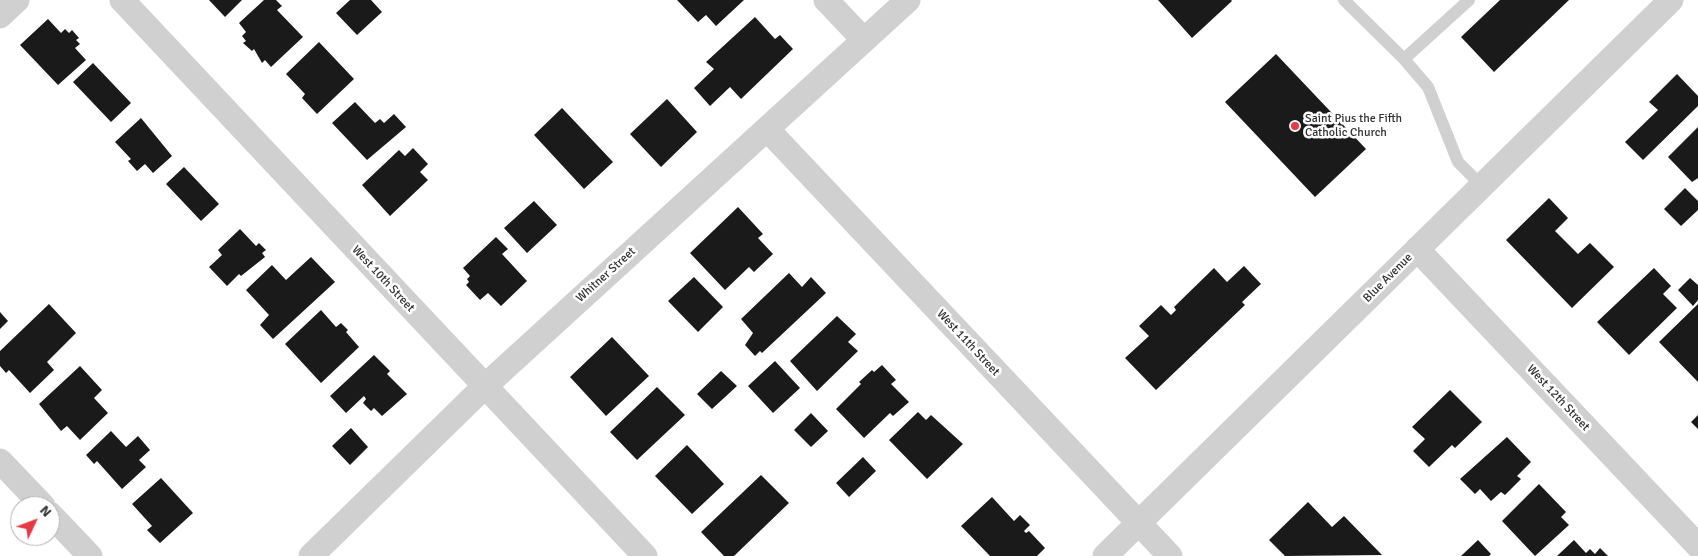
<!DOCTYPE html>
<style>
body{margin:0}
#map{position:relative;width:1698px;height:556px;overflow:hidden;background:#fff;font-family:Signika,sans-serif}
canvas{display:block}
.north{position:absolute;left:10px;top:496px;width:50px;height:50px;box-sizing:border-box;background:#fff;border:1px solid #adadad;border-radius:50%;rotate:47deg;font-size:14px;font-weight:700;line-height:20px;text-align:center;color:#333}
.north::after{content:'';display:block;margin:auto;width:18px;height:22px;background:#e63946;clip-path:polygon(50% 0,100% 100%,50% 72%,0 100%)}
</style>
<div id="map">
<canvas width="1698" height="556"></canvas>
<div class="north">N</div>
</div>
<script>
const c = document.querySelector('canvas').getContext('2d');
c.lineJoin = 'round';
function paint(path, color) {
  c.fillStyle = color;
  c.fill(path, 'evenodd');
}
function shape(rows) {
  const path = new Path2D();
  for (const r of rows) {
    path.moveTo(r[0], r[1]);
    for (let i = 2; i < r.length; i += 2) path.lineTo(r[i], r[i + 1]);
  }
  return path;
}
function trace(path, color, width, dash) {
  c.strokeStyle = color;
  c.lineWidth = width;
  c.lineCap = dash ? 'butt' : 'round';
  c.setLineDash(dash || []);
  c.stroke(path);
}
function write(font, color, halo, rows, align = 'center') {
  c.font = font + ' Signika,sans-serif';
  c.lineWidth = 5;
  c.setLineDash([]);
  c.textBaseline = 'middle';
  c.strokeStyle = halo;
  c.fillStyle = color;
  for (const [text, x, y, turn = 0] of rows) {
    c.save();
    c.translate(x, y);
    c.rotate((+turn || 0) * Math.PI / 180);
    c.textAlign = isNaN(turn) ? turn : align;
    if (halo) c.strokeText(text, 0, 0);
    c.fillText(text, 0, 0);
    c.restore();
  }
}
paint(shape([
 [209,0,242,0,225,17],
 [264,0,276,0,282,6,277,10,303,37,271,67,265,60,262,63,254,49,252,51,243,43,246,41,242,36,246,32,239,23],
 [350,0,371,0,382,12,357,35,336,13],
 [677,0,744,0,716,26,706,15,698,22],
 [1158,0,1231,0,1232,1,1192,38],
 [1500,0,1569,0,1494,72,1461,37],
 [755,17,775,39,780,35,793,49,741,99,730,87,710,106,694,88,714,69,706,62],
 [48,19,61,33,65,29,69,33,72,30,79,38,76,40,80,44,75,48,86,60,58,85,20,45],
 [319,42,354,79,317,114,302,98,305,94,286,74],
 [1276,54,1366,149,1315,197,1225,102],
 [93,63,131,103,111,122,73,82],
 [1677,74,1698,96,1698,106,1643,160,1625,142,1658,110,1649,102],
 [667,99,697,132,661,167,630,134],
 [355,102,375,123,380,119,384,123,394,114,406,127,367,160,332,123],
 [562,108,613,162,584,189,534,135],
 [141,118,172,156,153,173,145,164,137,171,128,161,131,159,115,142],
 [1698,127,1698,178,1692,182,1668,157],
 [413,148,428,164,420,172,428,180,390,216,362,185,399,150,405,156],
 [184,167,219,204,201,221,166,184],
 [1685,188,1698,201,1698,210,1681,226,1664,209],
 [1549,198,1568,218,1555,231,1578,254,1590,243,1614,267,1572,308,1506,240],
 [534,201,557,225,527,253,504,228],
 [738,207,763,234,758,238,773,254,754,272,749,267,725,290,690,253],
 [240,229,256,246,259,243,266,250,262,253,265,257,241,276,239,274,227,286,209,267,222,255,218,250],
 [496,237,508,249,502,254,527,281,501,306,488,293,480,300,466,285,469,282,467,279,470,276,463,268],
 [311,257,335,282,273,339,260,325,269,315,246,290,272,265,286,280],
 [1244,266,1261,284,1242,302,1245,305,1156,390,1125,358,1149,336,1139,326,1161,305,1171,315,1176,310,1174,307,1214,268,1227,282],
 [1654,268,1671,286,1663,294,1677,308,1629,355,1597,322],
 [789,273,802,287,811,277,826,293,762,353,760,351,755,356,745,345,753,333,741,319],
 [694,277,723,307,698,332,668,301],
 [1690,278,1698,285,1698,300,1693,306,1678,290],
 [49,304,76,333,47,362,54,370,30,393,9,370,6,373,0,366,0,351],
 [1698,304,1698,382,1659,342],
 [321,310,336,327,341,323,348,330,346,332,359,347,321,383,285,344],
 [0,312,8,321,0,329],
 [837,316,856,334,848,342,858,351,817,391,790,361],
 [612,337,649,376,606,416,570,377],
 [374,355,390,371,387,374,407,394,382,416,374,408,371,411,363,403,366,399,364,396,346,413,330,396],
 [775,361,800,388,773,413,748,386],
 [882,365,896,380,891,384,909,402,893,416,890,413,864,438,836,409,861,384,859,382,872,370,874,372],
 [80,366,102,390,94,398,108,413,80,440,67,426,61,431,39,404],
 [721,371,737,386,712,409,697,394],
 [657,387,685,415,637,460,610,432],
 [1450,390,1482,422,1455,448,1452,445,1429,467,1413,451,1425,439,1412,427],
 [918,412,926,420,931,415,963,444,927,479,889,440],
 [811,413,828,431,811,447,794,430],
 [1698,415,1698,429,1691,422],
 [351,428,368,447,350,465,332,446],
 [111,431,126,447,138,436,150,450,139,460,146,467,122,489,97,461,94,464,86,455],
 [1507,437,1531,462,1517,476,1521,479,1505,495,1501,492,1491,501,1480,489,1475,494,1460,479],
 [687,445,724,484,692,514,655,476],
 [863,457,876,471,849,497,836,483],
 [761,475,789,503,734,556,724,556,701,532],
 [161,478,193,513,160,543,147,530,152,526,132,504],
 [1539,484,1566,512,1561,517,1569,525,1535,556,1502,521],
 [992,497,1014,521,1020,515,1030,525,1024,531,1026,533,1029,531,1045,548,1037,556,990,556,961,526],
 [1308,502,1332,527,1344,516,1382,555,1285,556,1269,540],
 [1478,540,1491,554,1489,556,1461,556],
 [1574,540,1586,553,1590,549,1595,554,1600,548,1608,556,1557,556]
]), '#1a1a1a');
trace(shape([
 [1344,0,1404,59,1428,87,1458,162,1482,186],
 [1404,59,1469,0]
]), '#d0d0d0', 12);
trace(shape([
 [122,0,645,556],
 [826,0,863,39],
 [0,16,17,0],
 [767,129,1170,556],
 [1417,249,1698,546],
 [0,461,43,506],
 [50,514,90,556],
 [311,556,484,387,908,0],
 [1105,556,1671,0]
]), '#d0d0d0', 25);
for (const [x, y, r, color] of [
 [1295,126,5,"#e63946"]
]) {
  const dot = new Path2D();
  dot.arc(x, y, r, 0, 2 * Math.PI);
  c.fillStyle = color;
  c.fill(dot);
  trace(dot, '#fff', 2);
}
write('12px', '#333', '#fff', [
 ["Saint Pius the Fifth",1305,119],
 ["Catholic Church",1305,133]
], 'left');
write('12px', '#333', '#fff', [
 ["Whitner Street",606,275,-42],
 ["Blue Avenue",1388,278,-45],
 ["West 10th Street",383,279,47],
 ["West 11th Street",968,343,47],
 ["West 12th Street",1558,398,47]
]);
</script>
